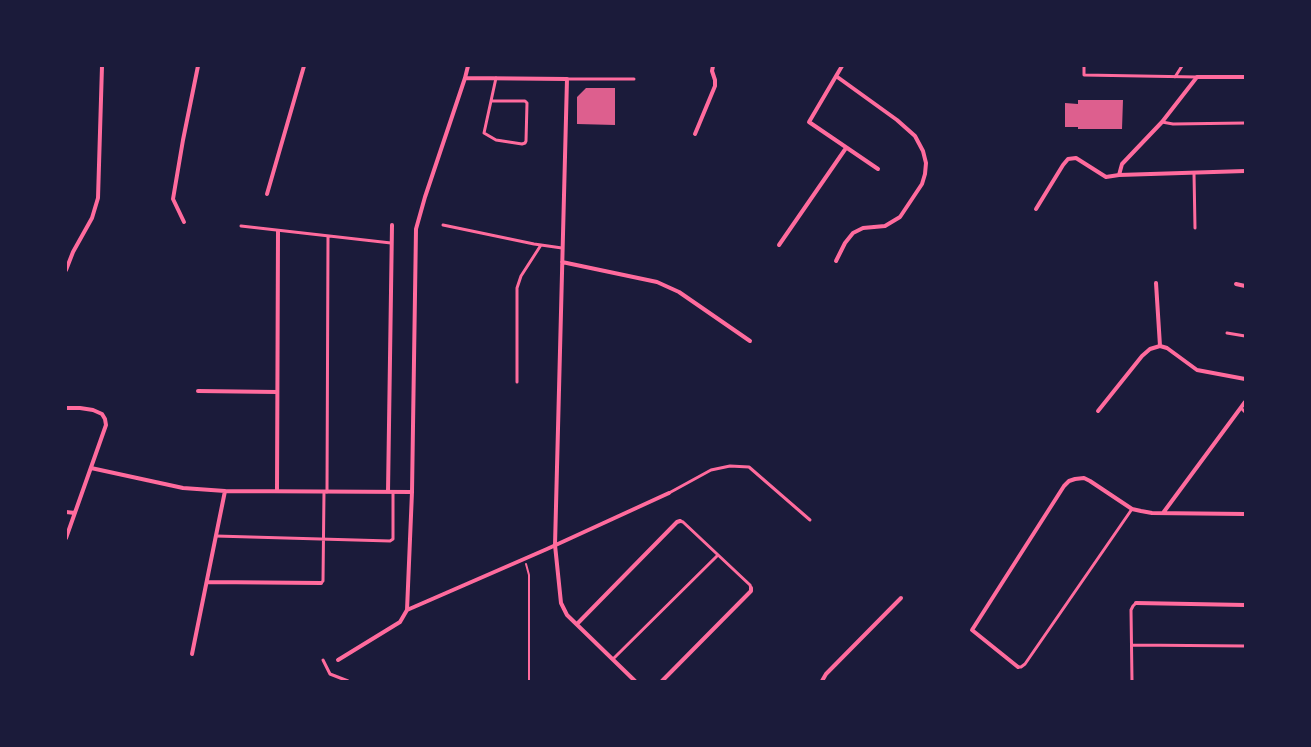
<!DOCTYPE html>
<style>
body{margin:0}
#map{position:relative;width:1311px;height:747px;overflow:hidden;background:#1b1b3a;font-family:Inter,sans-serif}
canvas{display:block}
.frame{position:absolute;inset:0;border:67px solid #1b1b3a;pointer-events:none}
</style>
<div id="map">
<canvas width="1311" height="747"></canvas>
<div class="frame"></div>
</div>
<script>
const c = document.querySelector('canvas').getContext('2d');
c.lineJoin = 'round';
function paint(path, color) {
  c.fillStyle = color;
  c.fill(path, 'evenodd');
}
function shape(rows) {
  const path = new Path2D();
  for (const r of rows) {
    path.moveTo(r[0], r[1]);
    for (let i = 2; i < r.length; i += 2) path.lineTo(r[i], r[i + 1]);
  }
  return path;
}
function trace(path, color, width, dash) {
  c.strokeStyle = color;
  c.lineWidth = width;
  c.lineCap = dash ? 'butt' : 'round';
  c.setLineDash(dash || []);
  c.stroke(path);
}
paint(shape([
 [586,88,615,88,615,125,577,124,577,97],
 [1078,100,1123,100,1122,129,1078,129,1078,127,1065,127,1065,103,1078,104]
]), '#dd5f8e');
trace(shape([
 [526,564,529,575,529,681]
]), '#ff6b9d', 2);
trace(shape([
 [1084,66,1084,75,1197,77],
 [1175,77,1182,66],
 [567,79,634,79],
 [492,101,525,101,527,103,526,141,525,143,522,144,496,140,484,133,496,78],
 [1162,122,1173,124,1245,123],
 [1194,173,1195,228],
 [443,225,534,244,562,248],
 [241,226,391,243],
 [1227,333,1245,336],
 [517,382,517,288,521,276,541,245],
 [1241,408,1245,412],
 [327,492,328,236],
 [669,493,711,470,730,466,749,467,810,520],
 [680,521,683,522,750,585,751,588],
 [216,536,390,541,393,539,393,492],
 [321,583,323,581,324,492],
 [1132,645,1245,646],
 [613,659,718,555],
 [323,660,330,674,348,681],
 [1018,667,1021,667,1025,664,1132,509],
 [1132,681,1131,610,1133,606,1136,603]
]), '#ff6b9d', 3);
trace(shape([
 [842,66,809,122,878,169],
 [836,76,897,120,915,136,923,151,926,163,925,174,922,184,900,217,885,226,863,228,853,233,845,243,836,261],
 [465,78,567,79,555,545,561,603,567,615,635,681],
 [695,134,715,86,715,80,712,71,713,66],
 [1119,175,1122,164,1162,122,1197,77,1245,77],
 [267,194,304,66],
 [1036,209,1063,165,1068,159,1076,158,1106,177,1119,175,1245,171],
 [184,222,173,199,183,140,198,66],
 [779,245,846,148],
 [562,262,657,282,679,292,750,341],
 [66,270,73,252,92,218,98,198,102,66],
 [1156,283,1160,346],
 [1236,284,1245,286],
 [198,391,277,392],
 [66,408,80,408,93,410,102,414,105,419,106,425,66,538],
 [1098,411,1142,356,1150,349,1160,346,1167,348,1197,370,1245,379],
 [91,468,183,488,225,491,412,492],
 [277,491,278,231],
 [388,492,392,225],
 [66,512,75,513],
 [1163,513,1245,402],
 [207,582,321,583],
 [1136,603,1245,605],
 [407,610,547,549,669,493],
 [577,624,677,522,680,521],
 [192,654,225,491],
 [338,660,400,622,407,610,412,492,416,229,425,197,465,78,468,66],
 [1018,667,972,630,1064,486,1069,481,1075,479,1084,478,1090,481,1132,509,1141,511,1152,513,1245,514],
 [662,681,751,591,751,588],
 [822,681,826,674,901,598]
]), '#ff6b9d', 4);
</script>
